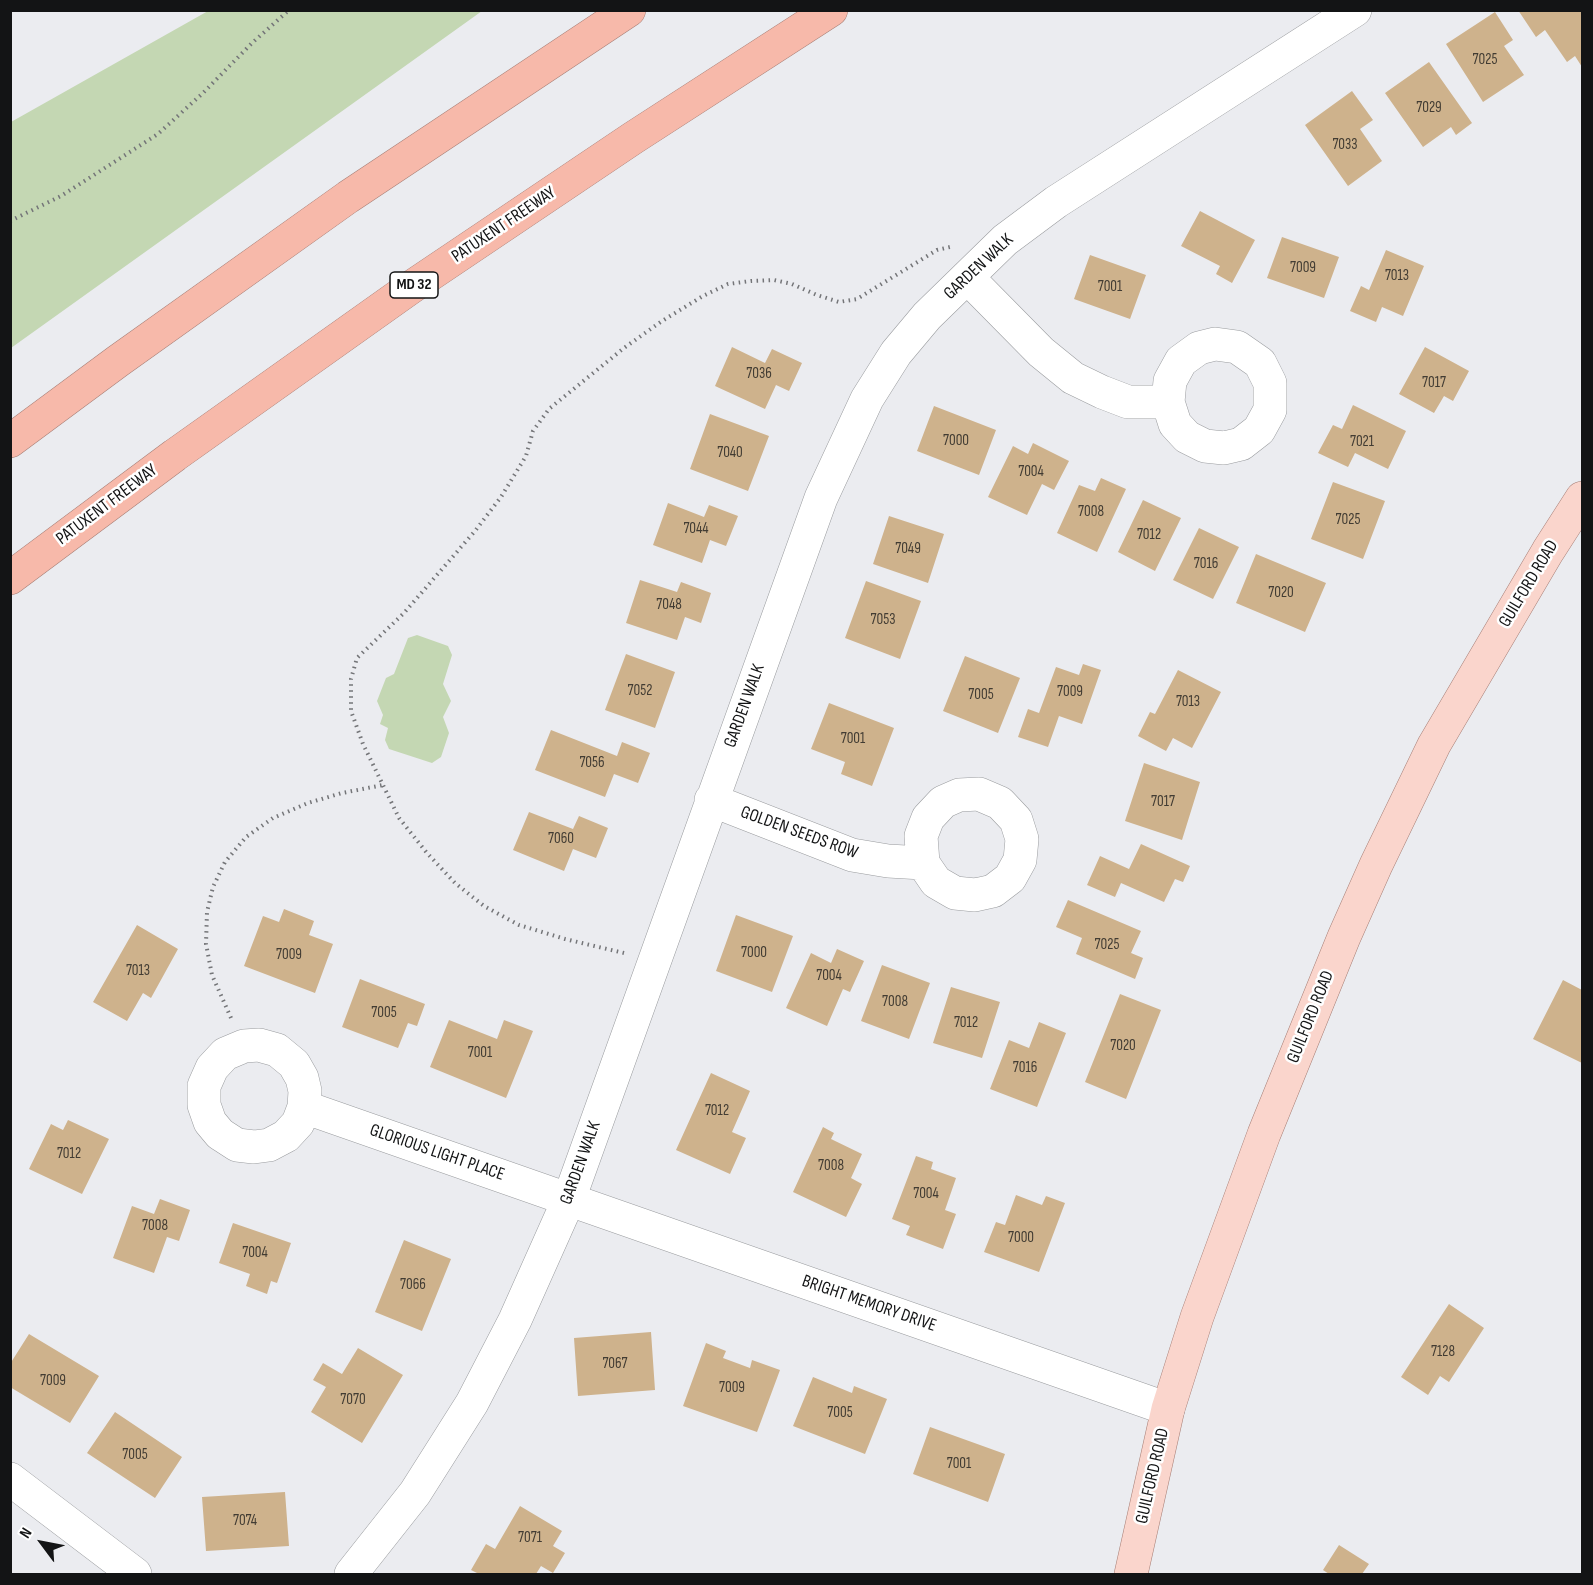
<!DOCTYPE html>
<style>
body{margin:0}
#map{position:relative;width:1593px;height:1585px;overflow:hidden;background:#ebecf0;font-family:"Sofia Sans Condensed",sans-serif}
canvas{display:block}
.frame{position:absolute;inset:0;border:12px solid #131415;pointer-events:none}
.north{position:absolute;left:12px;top:1513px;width:60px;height:60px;-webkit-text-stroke:4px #fff;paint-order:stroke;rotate:302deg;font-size:16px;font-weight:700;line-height:24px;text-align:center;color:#131415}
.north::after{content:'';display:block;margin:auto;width:21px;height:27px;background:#131415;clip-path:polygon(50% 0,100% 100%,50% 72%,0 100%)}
</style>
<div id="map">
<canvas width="1593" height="1585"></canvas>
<div class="frame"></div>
<div class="north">N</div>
</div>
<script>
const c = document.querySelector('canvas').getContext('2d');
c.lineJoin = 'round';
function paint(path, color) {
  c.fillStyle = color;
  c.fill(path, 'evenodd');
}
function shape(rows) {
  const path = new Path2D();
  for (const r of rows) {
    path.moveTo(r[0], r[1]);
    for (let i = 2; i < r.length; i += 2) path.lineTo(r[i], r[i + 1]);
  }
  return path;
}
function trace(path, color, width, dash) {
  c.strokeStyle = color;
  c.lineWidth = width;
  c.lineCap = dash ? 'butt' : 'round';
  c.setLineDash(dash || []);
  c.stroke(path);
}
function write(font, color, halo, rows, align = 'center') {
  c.font = font + ' "Sofia Sans Condensed",sans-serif';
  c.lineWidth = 5;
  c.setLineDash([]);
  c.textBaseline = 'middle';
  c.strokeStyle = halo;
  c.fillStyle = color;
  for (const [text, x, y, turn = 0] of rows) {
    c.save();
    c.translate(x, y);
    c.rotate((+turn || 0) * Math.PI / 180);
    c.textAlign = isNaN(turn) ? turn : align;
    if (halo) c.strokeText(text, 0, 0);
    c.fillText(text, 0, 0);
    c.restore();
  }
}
paint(shape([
 [208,11,482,11,11,348,11,122],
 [417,635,448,646,452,655,443,684,451,701,443,717,449,733,441,757,432,763,389,749,385,740,388,728,380,724,383,715,377,701,386,678,394,674,408,638]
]), '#c4d7b3');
paint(shape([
 [1518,10,1582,10,1582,67,1575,56,1567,62,1545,30,1536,37],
 [1495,12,1513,40,1504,46,1524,75,1483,102,1446,44],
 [1429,62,1472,123,1456,135,1451,127,1423,147,1385,93],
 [1352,91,1373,120,1360,129,1382,161,1348,186,1305,125],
 [1200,211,1255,240,1232,283,1216,274,1220,266,1181,246],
 [1282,237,1339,257,1324,298,1267,278],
 [1386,250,1424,266,1403,316,1382,307,1376,322,1350,311,1361,286,1369,290],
 [1090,255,1146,275,1130,319,1074,299],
 [732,347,765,363,772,349,802,363,789,391,776,385,765,409,715,386],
 [1425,347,1469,371,1453,401,1444,396,1434,413,1399,394],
 [1353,405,1406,431,1388,469,1355,453,1348,467,1318,453,1333,425,1342,429],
 [934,406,996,430,979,475,917,451],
 [710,414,769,436,748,491,690,469],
 [1033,443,1069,461,1054,490,1042,484,1027,515,988,497,1013,446,1028,454],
 [1101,478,1126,489,1097,552,1057,533,1079,485,1095,491],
 [1333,482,1385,501,1363,559,1311,539],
 [1143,500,1181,518,1155,571,1118,552],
 [668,503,704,517,709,505,738,516,726,546,710,540,702,563,653,545],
 [889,516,944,534,928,583,873,564],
 [1199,528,1239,547,1213,599,1173,580],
 [1256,554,1326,583,1305,632,1236,603],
 [640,580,677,592,681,582,711,593,701,623,685,617,677,640,626,623],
 [866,581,921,601,900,659,845,638],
 [626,654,675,672,655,728,605,710],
 [965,656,1020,678,998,733,943,711],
 [1083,664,1101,670,1082,724,1059,716,1048,747,1018,737,1028,709,1039,713,1056,667,1079,675],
 [1178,670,1221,692,1192,748,1173,738,1166,751,1138,736,1150,712,1155,714],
 [829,703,894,728,872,786,841,774,845,762,811,749],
 [551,730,617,756,622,742,650,753,638,783,614,774,605,797,535,770],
 [1144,763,1200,782,1182,840,1125,821],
 [529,812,573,829,579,816,608,828,596,858,573,849,564,871,513,850],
 [1141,844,1190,866,1183,882,1175,879,1164,902,1121,883,1115,897,1087,885,1100,856,1129,869],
 [1068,900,1141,931,1131,953,1143,958,1135,979,1076,954,1082,938,1056,927],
 [284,909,314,921,309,935,333,944,315,993,244,966,263,916,279,922],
 [736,915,793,936,772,992,716,971],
 [137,925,178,949,151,998,143,993,127,1021,93,1002],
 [837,949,864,961,850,992,843,989,827,1026,786,1008,811,953,831,963],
 [882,965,930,983,909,1039,861,1021],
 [360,979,425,1004,417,1026,408,1023,398,1048,342,1027],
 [1563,980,1582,990,1582,1063,1533,1039],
 [951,987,1000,1002,982,1058,933,1043],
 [1120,994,1161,1010,1126,1099,1085,1082],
 [449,1020,497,1039,504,1020,533,1031,506,1098,430,1067],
 [1039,1022,1066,1033,1037,1107,990,1089,1009,1040,1029,1048],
 [711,1073,750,1091,732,1132,746,1138,730,1174,676,1150],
 [68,1120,109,1139,82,1194,29,1169,51,1124,63,1130],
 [823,1127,834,1133,831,1139,862,1154,851,1178,862,1184,846,1217,793,1192],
 [916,1156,933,1162,931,1169,956,1178,945,1210,956,1214,943,1249,906,1235,910,1226,892,1219],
 [1016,1195,1042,1205,1046,1196,1065,1203,1039,1272,984,1252,996,1222,1005,1225],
 [160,1199,190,1210,179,1241,167,1237,154,1273,113,1258,132,1206,154,1214],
 [233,1223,291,1243,277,1283,271,1281,267,1294,246,1286,250,1274,219,1263],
 [404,1240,451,1259,422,1331,375,1312],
 [1449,1304,1484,1328,1449,1382,1440,1376,1428,1395,1401,1377],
 [651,1332,655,1390,578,1396,574,1338],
 [29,1334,99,1376,70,1423,10,1387,10,1364],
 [706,1343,726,1351,723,1358,750,1368,752,1360,780,1370,757,1432,683,1406],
 [358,1348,403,1375,362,1443,311,1412,326,1387,313,1380,323,1363,342,1374],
 [813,1377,852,1393,854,1386,887,1399,865,1454,793,1426],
 [115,1412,182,1457,155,1498,87,1453],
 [930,1427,1005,1454,988,1502,913,1474],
 [285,1492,289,1546,206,1551,202,1497],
 [520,1506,562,1531,553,1546,565,1553,553,1573,541,1566,536,1574,479,1574,471,1570,486,1544,495,1549],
 [1339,1545,1369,1564,1362,1574,1329,1574,1323,1570]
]), '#ceb28c');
const minor = shape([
 [967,277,1041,352,1073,378,1102,392,1128,402,1168,402,1175,424,1187,437,1205,446,1224,448,1241,444,1259,430,1270,410,1270,383,1260,363,1237,347,1215,344,1199,348,1181,361,1170,381,1168,402],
 [711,800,852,855,888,861,923,863,921,836,928,818,943,802,959,795,979,794,1000,803,1016,820,1022,839,1020,860,1010,878,993,891,975,895,955,893,936,882,923,863],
 [304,1107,305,1091,302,1078,294,1064,277,1050,259,1045,244,1046,225,1054,212,1068,204,1086,204,1105,210,1122,220,1134,237,1145,254,1147,269,1145,286,1136,298,1123,304,1107,1168,1409],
 [10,1479,135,1574],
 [351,1574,415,1493,472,1403,515,1320,569,1199,821,498,867,399,896,353,927,316,1005,240,1056,202,1355,10]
]);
const major = shape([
 [1131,1574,1168,1409,1197,1317,1264,1134,1344,937,1376,865,1434,745,1548,551,1582,498]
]);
const highway = shape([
 [10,441,118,361,348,197,629,10],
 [10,578,175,455,410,288,633,138,831,10]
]);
trace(minor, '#9a9c9f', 34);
trace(major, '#a77f76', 34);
trace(highway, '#a77f76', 34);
trace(shape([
 [10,221,61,196,158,134,203,93,252,43,289,10],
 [624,953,565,939,519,925,484,906,455,883,427,853,399,818,363,744,351,711,351,679,357,658,404,613,475,531,501,497,526,456,533,431,549,409,624,348,662,321,703,296,728,284,751,281,774,280,792,284,817,295,839,302,857,299,937,250,950,247],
 [231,1018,212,975,206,944,207,912,213,887,225,862,246,837,273,818,308,803,342,793,383,785]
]), '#747578', 4, [1.5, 4.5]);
trace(minor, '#fff', 33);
trace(major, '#fad5cc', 33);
trace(highway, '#f7b9aa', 33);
write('15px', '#423c33', null, [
 ["7025",1485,60],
 ["7029",1429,108],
 ["7033",1345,145],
 ["7009",1303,268],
 ["7013",1397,276],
 ["7001",1110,287],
 ["7036",759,374],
 ["7017",1434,383],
 ["7000",956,441],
 ["7021",1362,442],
 ["7040",730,453],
 ["7004",1031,472],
 ["7008",1091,512],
 ["7025",1348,520],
 ["7044",696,529],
 ["7012",1149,535],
 ["7049",908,549],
 ["7016",1206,564],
 ["7020",1281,593],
 ["7048",669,605],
 ["7053",883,620],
 ["7052",640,691],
 ["7009",1070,692],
 ["7005",981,695],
 ["7013",1188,702],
 ["7001",853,739],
 ["7056",592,763],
 ["7017",1163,802],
 ["7060",561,839],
 ["7025",1107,945],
 ["7000",754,953],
 ["7009",289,955],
 ["7013",138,971],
 ["7004",829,976],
 ["7008",895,1002],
 ["7005",384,1013],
 ["7012",966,1023],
 ["7020",1123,1046],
 ["7001",480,1053],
 ["7016",1025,1068],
 ["7012",717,1111],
 ["7012",69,1154],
 ["7008",831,1166],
 ["7004",926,1194],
 ["7008",155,1226],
 ["7000",1021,1238],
 ["7004",255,1253],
 ["7066",413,1285],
 ["7128",1443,1352],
 ["7067",615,1364],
 ["7009",53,1381],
 ["7009",732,1388],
 ["7070",353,1400],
 ["7005",840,1413],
 ["7005",135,1455],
 ["7001",959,1464],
 ["7074",245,1521],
 ["7071",530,1538]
]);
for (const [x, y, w] of [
 [414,285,48]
]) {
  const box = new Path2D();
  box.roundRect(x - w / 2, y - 13, w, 26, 4.5);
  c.fillStyle = '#fff';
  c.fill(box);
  trace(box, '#131415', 1.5);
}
write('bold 16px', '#131415', null, [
 ["MD 32",414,285]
]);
write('18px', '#131415', '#fff', [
 ["PATUXENT FREEWAY",504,225,-34],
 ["GARDEN WALK",979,267,-43],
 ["PATUXENT FREEWAY",107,505,-37],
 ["GUILFORD ROAD",1529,584,-59],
 ["GARDEN WALK",745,706,-70],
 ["GOLDEN SEEDS ROW",799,833,20],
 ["GUILFORD ROAD",1311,1017,-68],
 ["GLORIOUS LIGHT PLACE",437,1153,19],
 ["GARDEN WALK",581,1163,-70],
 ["BRIGHT MEMORY DRIVE",869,1304,19],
 ["GUILFORD ROAD",1153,1476,-77]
]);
</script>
